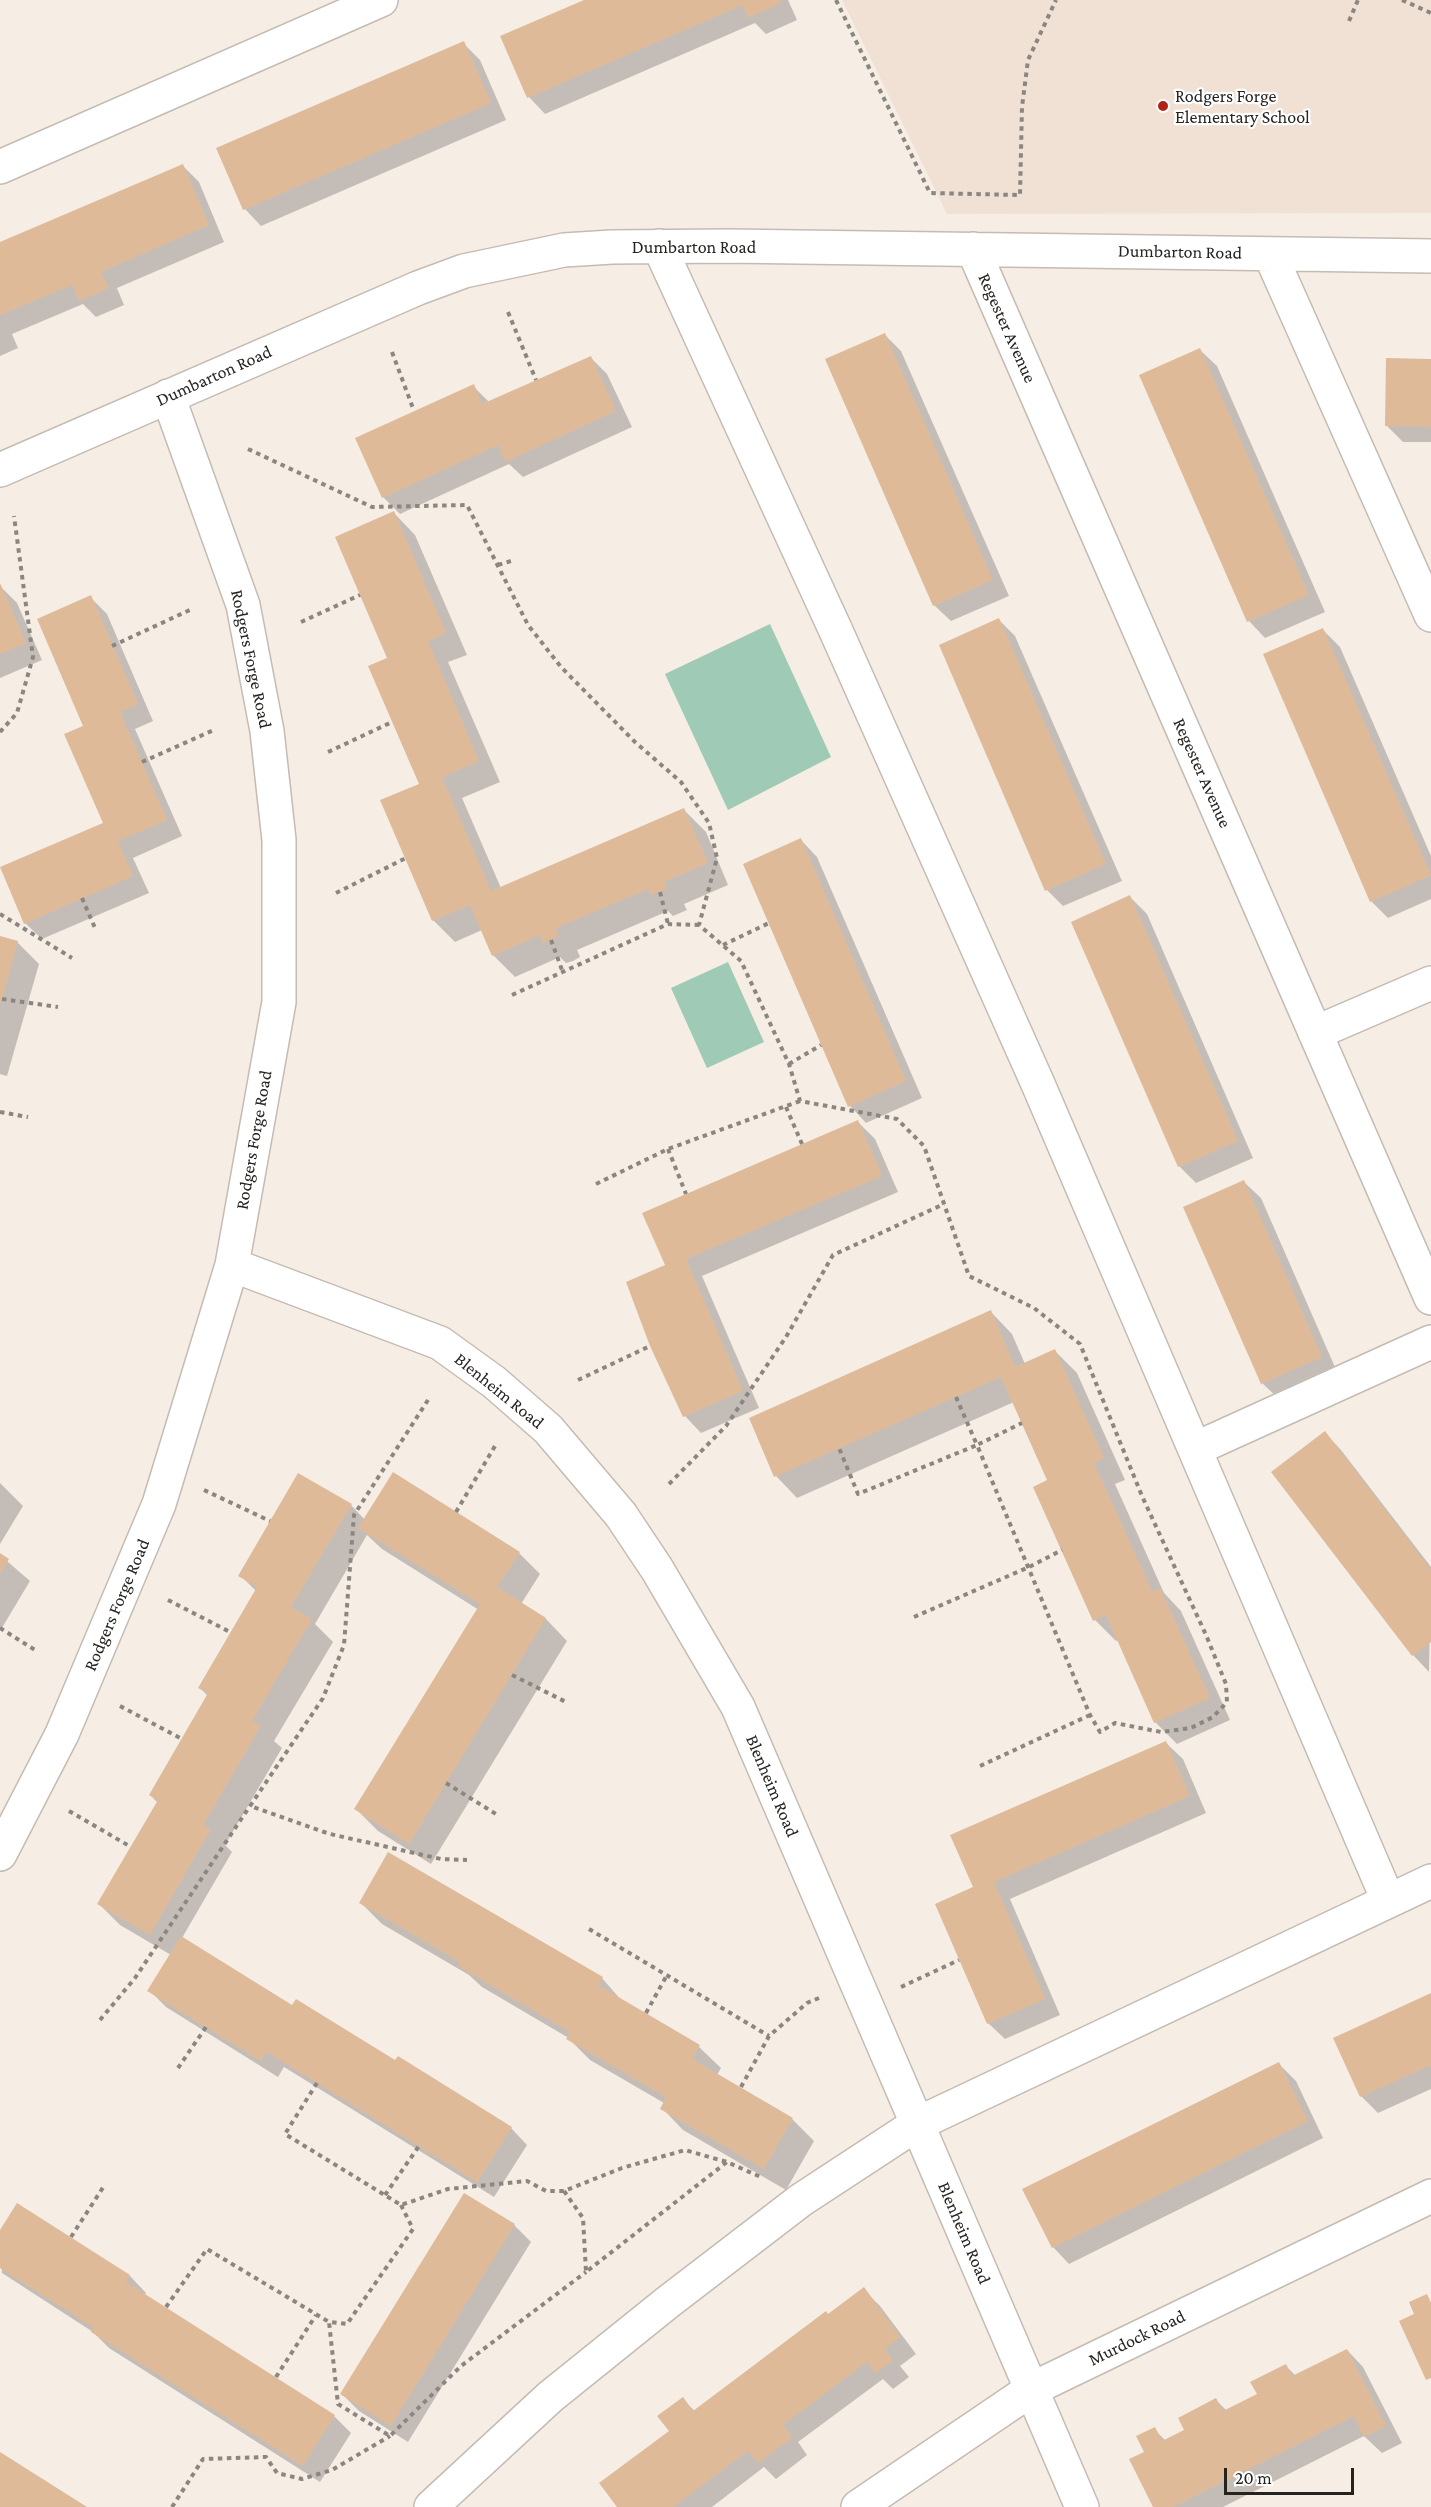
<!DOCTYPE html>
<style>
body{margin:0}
#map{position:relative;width:1431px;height:2507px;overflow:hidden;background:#f6ede5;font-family:"Crimson Pro",serif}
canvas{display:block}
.scale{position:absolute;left:1224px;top:2468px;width:130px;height:27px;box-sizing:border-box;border:3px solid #25221f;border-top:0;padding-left:8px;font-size:18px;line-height:21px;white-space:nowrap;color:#25221f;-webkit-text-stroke:4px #fff;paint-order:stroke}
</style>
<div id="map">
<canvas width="1431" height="2507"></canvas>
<div class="scale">20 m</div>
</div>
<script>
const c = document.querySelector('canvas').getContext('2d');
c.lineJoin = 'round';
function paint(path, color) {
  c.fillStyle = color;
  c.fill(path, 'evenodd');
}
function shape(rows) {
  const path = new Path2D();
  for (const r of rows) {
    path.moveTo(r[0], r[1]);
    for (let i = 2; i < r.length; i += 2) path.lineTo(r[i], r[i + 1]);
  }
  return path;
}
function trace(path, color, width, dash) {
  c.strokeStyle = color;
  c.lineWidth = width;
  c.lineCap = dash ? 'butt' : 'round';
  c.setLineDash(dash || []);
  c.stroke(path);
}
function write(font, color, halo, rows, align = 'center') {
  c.font = font + ' "Crimson Pro",serif';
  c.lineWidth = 4.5;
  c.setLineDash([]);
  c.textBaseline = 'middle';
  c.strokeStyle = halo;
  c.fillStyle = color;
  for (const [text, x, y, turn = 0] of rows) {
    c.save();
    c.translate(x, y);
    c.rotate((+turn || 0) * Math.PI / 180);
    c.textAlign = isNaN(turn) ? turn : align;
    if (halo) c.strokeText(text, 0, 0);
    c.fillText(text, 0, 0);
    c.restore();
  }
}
paint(shape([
 [842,0,1431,0,1431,213,947,214]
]), '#f0e1d4');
paint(shape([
 [770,624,831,757,728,810,665,674],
 [728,962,764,1042,707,1068,671,988]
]), '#9fcab5');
paint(shape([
 [587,0,788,0,797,20,766,34,755,23,545,114,529,97],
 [463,43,480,60,506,120,261,226,245,209,218,149],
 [182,165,199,182,224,242,117,288,124,305,96,317,83,304,12,334,18,348,0,356,0,244],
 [884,334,901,351,1009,596,951,621,934,605],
 [1200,350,1217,366,1325,612,1265,638,1249,621,1141,376],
 [591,358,607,374,632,427,523,477,509,464,400,514,383,497,473,386,490,403],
 [1431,360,1431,442,1403,442,1386,425],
 [394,513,415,535,467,655,448,662,500,782,462,798,501,888,684,810,706,832,728,885,684,904,687,910,673,916,668,911,577,950,580,957,573,961,566,963,560,957,515,977,493,955,482,930,455,942,433,920,421,785,389,659],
 [0,586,17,603,42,660,0,678],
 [90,597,107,614,153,721,135,729,182,836,133,858,149,893,42,939,25,923,105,824],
 [999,620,1015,636,1122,881,1063,906,1047,890],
 [1323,630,1340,647,1431,856,1431,899,1388,918,1371,901],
 [801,840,817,857,922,1098,866,1123,850,1106],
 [1130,897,1147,914,1253,1158,1196,1183,1179,1166],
 [0,937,17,942,39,964,7,1076,0,1074],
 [858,1122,875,1139,898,1192,702,1276,759,1408,701,1433,685,1416,667,1266],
 [1244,1182,1261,1198,1338,1374,1279,1399,1262,1383],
 [991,1312,1012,1334,1025,1364,1055,1351,1077,1373,1125,1480,1115,1484,1164,1593,1181,1611,1230,1720,1177,1744,1155,1722,1119,1640,1116,1641,1095,1620,1049,1481,1014,1402,797,1498,776,1476],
 [1325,1433,1341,1450,1431,1567,1429,1672,1413,1655,1273,1473],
 [0,1483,23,1506,0,1544],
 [351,1505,365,1520,519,1553,540,1574,521,1604,546,1619,567,1641,431,1864,378,1831,356,1809,479,1610,382,1549,367,1535,315,1624,333,1642,274,1741,282,1748,225,1845,232,1852,182,1938,293,2007,511,2128,527,2145,494,2197,284,2067,278,2077,166,2007,149,1990,171,1955,120,1925,99,1904,158,1803,150,1795,208,1696,200,1688,256,1591,240,1575],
 [0,1555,30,1581,0,1631],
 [1166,1743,1183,1759,1206,1813,1010,1899,1060,2015,1005,2039,988,2023,975,1888],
 [361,1903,602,1978,622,2001,699,2047,721,2068,717,2075,792,2119,814,2141,786,2190,683,2130,662,2108,664,2103,590,2060,567,2037,482,1987,469,1975,382,1924],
 [1431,1994,1431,2089,1378,2113,1361,2096],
 [1279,2064,1296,2081,1323,2138,1069,2264,1053,2247],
 [464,2195,514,2225,531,2242,408,2442,359,2411,342,2394],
 [17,2205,130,2276,146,2293,144,2296,334,2416,351,2433,320,2482,109,2348,93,2332,2,2273,0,2233],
 [863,2289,880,2306,916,2354,900,2366,909,2377,893,2389,883,2379,798,2442,807,2455,776,2479,764,2467,712,2507,619,2507,671,2431,682,2399,695,2411],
 [1347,2350,1363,2367,1402,2443,1382,2453,1364,2436,1223,2507,1155,2507,1146,2453,1154,2429,1166,2441,1186,2431,1216,2400,1227,2411,1259,2395,1286,2366,1296,2376]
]), '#0003');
paint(shape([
 [584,0,780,0,781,3,748,18,743,5,527,98,500,36],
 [464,41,491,103,243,210,216,148],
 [183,164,209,225,101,272,109,288,79,301,72,285,0,315,0,242],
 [885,333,993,580,933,606,825,359],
 [1200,348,1309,595,1247,622,1139,375],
 [591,356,616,411,505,462,498,445,382,498,355,438,474,384,482,404],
 [1386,358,1431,359,1431,427,1385,426],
 [394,511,446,633,428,641,479,761,442,777,491,891,684,808,708,863,664,882,667,889,651,895,648,889,556,928,559,935,551,940,543,943,540,935,492,956,470,905,432,921,380,800,419,784,368,666,387,658,335,537],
 [0,583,26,643,0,654],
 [91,595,138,704,120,712,167,820,118,841,133,876,24,924,0,867,103,823,64,734,83,726,37,619],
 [999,618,1106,864,1045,891,939,645],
 [1323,628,1431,875,1370,902,1263,654],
 [801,838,906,1081,848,1107,743,864],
 [1130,895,1238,1141,1178,1167,1071,922],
 [0,936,18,941,1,1003,0,1003],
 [858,1120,882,1176,686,1259,743,1391,683,1417,650,1346,626,1282,665,1265,642,1213],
 [1244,1180,1322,1357,1261,1384,1183,1207],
 [991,1310,1015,1367,1055,1349,1104,1458,1094,1463,1152,1591,1160,1588,1210,1698,1154,1723,1106,1615,1093,1621,1033,1487,1047,1480,1001,1377,774,1477,749,1418],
 [1325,1431,1431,1570,1431,1642,1412,1656,1271,1472],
 [393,1472,520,1552,497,1587,546,1618,409,1844,354,1809,480,1604,358,1528],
 [298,1473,352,1504,291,1607,312,1619,252,1721,261,1726,203,1825,211,1829,150,1935,97,1904,158,1800,149,1795,208,1693,198,1688,257,1587,238,1576],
 [0,1553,9,1559,0,1574],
 [1166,1741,1190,1796,994,1882,1045,1999,987,2024,935,1904,973,1887,950,1835],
 [388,1852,603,1977,598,1985,700,2045,692,2059,793,2118,764,2169,660,2109,666,2097,566,2039,570,2032,458,1966,460,1962,359,1903],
 [181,1936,292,2005,296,1999,395,2060,398,2056,512,2127,477,2182,267,2052,261,2061,147,1991],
 [1431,1993,1431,2065,1360,2097,1333,2038],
 [1279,2062,1308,2121,1052,2248,1022,2189],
 [464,2193,515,2224,391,2426,340,2394],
 [17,2203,130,2275,126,2282,335,2415,303,2466,91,2332,93,2327,0,2268,0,2230],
 [864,2287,900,2337,885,2349,893,2360,876,2373,867,2362,783,2425,792,2438,758,2463,748,2451,673,2507,617,2507,599,2483,669,2431,657,2416,683,2397,693,2411,826,2311,828,2314],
 [1427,2294,1431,2303,1431,2378,1426,2380,1399,2321,1414,2314,1409,2302],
 [1347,2349,1386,2426,1364,2437,1354,2416,1173,2507,1153,2507,1129,2459,1144,2452,1136,2436,1155,2427,1162,2441,1184,2430,1178,2418,1216,2398,1223,2411,1257,2394,1250,2382,1286,2364,1292,2376],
 [0,2452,87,2507,0,2507]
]), '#deba99');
const minor = shape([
 [0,167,381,0],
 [659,246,836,631,1038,1084,1388,1900],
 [973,249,1431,1298],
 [1270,254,1431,615],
 [0,470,418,288,464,271,564,250,612,247,729,246,1431,256],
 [1315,1033,1431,983],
 [232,1265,440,1343,494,1382,548,1429,621,1515,657,1569,738,1707,1082,2507],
 [1195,1449,1431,1342],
 [0,1854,62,1734,159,1504,232,1265,279,1002,279,840,267,731,243,605,168,396],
 [431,2507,550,2397,668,2302,801,2200,917,2124,1431,1881],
 [858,2507,1032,2389,1431,2196]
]);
trace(minor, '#c4bbb3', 36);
trace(shape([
 [836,0,930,193,1020,195,1022,107,1028,60,1056,0],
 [1402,0,1431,13],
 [1349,21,1358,0],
 [508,312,536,380],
 [392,352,414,411],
 [248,449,372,507,467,505,528,625,561,667,635,742,681,782,709,823,717,858,699,925,741,961,789,1064,800,1101,897,1119,924,1146,969,1276,1034,1308,1080,1344,1142,1496,1206,1635,1226,1684,1227,1702,1213,1717,1191,1728,1161,1732,1115,1723,1100,1732,1090,1715,977,1445,858,1494,839,1448],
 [498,565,514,560],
 [301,622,360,595],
 [112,646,192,609],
 [0,732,17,713,33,657,14,516],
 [328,752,392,722],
 [142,762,216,729],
 [660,892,668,924],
 [336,893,406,858],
 [82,898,95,928],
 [0,914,72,958],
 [551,940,562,970],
 [723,945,769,923],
 [512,995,668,924,699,925],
 [2,999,58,1007],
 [789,1064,821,1045],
 [786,1107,802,1144],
 [0,1112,28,1117],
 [668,1149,686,1194],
 [596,1184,668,1149,800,1101],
 [578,1380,650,1346],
 [956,1397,977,1445,1022,1423],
 [428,1400,354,1515,344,1645,323,1698,250,1806,330,1834,441,1859,467,1860],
 [669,1484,726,1426,786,1337,833,1255,944,1204],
 [204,1490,270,1521],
 [456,1512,495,1446],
 [168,1600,230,1632],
 [914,1617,1029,1567,1062,1550],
 [0,1628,35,1650],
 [512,1675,566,1702],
 [120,1706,182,1739],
 [980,1766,1090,1715],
 [446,1783,496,1814],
 [69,1811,131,1847],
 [589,1929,769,2036],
 [901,1987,959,1960],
 [646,2013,667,1975],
 [100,2020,135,1978,250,1806],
 [178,2068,206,2027],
 [317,2083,285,2134,401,2205,448,2189,527,2181,546,2191,564,2191,622,2168,685,2150,727,2162,763,2178],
 [741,2087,769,2036,807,2003,819,1998],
 [564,2191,583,2218,586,2272,727,2162],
 [385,2195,419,2146],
 [401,2205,413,2229,347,2324,329,2322,338,2404,390,2436,461,2366,586,2272],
 [71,2237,104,2186],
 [166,2307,207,2249,329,2322],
 [276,2377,316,2315],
 [172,2507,203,2459,266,2457,277,2473,302,2479,332,2470,390,2436]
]), '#8b8680', 4, [4.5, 4.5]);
trace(minor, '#fff', 33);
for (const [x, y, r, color] of [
 [1163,106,6,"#b12218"]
]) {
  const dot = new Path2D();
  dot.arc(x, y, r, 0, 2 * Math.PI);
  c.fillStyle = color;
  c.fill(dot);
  trace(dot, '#fff', 2);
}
write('18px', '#25221f', '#fff', [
 ["Rodgers Forge",1175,96],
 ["Elementary School",1175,117]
], 'left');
write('18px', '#25221f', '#fff', [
 ["Dumbarton Road",694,247],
 ["Dumbarton Road",1180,252,1],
 ["Regester Avenue",1007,328,66],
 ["Dumbarton Road",214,376,-24],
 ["Rodgers Forge Road",251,659,78],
 ["Regester Avenue",1202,773,66],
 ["Rodgers Forge Road",254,1140,-80],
 ["Blenheim Road",499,1391,39],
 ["Rodgers Forge Road",117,1605,-67],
 ["Blenheim Road",772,1786,67],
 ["Blenheim Road",964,2233,67],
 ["Murdock Road",1137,2338,-26]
]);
</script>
